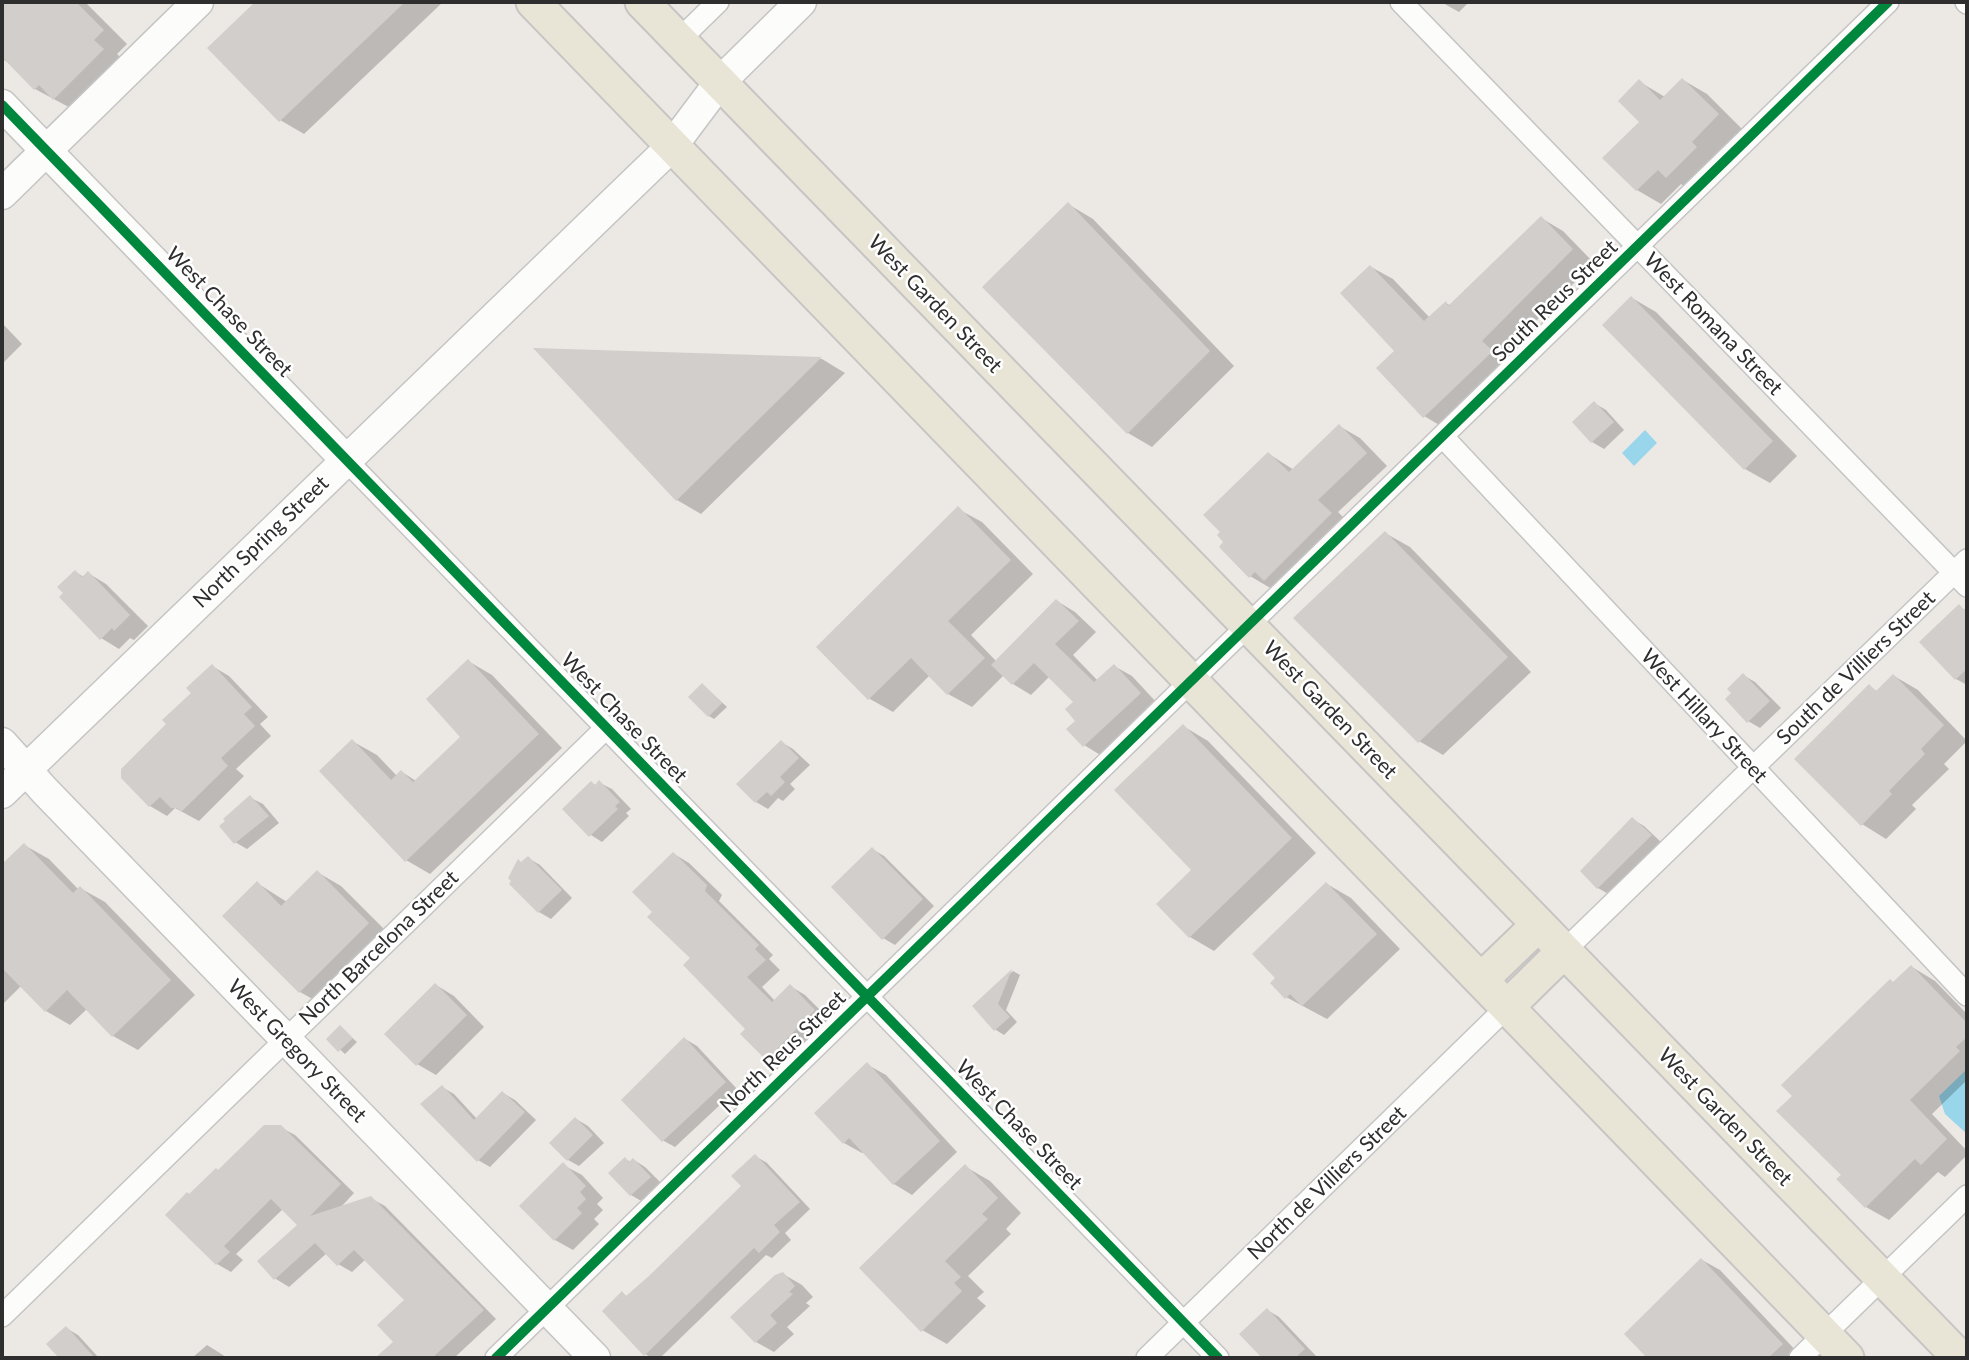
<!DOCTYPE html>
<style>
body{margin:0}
#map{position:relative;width:1969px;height:1360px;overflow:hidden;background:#ece8e4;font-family:Lato,sans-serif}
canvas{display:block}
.frame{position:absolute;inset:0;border:4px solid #2e2e2e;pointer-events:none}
</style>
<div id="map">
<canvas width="1969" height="1360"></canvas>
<div class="frame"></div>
</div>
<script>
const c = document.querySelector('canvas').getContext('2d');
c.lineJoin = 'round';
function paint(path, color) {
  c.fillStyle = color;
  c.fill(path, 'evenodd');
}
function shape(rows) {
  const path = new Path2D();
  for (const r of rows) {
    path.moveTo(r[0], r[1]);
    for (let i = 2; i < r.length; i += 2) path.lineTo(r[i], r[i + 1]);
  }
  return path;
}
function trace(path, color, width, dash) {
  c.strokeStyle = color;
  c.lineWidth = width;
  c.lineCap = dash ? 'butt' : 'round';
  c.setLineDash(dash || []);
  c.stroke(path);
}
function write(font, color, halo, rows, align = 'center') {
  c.font = font + ' Lato,sans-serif';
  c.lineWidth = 5;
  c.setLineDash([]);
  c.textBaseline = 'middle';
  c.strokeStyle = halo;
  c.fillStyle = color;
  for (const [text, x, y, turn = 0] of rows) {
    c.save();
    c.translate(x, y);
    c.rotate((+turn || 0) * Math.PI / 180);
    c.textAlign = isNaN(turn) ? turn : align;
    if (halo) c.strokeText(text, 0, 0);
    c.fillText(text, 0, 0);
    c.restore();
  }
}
paint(shape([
 [1645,430,1657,443,1634,466,1622,453],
 [1967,1069,1967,1134,1945,1114,1939,1096]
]), '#99d6ec');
paint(shape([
 [2,2,85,2,127,44,117,54,127,64,78,112,35,89,11,64,2,59],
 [258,2,443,2,304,134,280,120,210,48],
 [1441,2,1469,2,1459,12],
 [1683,80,1707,94,1742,129,1715,157,1691,191,1681,184,1661,204,1637,190,1641,122,1640,82,1665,97],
 [1068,204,1093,219,1234,366,1152,447,1128,433],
 [1541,218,1563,231,1594,263,1503,354,1514,364,1446,429,1424,416,1371,267,1393,279,1430,318,1446,303,1451,306],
 [1632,298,1656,312,1797,456,1770,483,1745,469],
 [2,323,22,344,2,364],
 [537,350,822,359,845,373,701,514,677,500],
 [1594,403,1606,410,1624,430,1604,449,1592,442],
 [1339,426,1360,438,1387,466,1338,512,1352,526,1272,589,1250,576,1269,454,1294,470],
 [958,509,982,522,1033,574,971,635,997,662,1057,601,1075,612,1096,632,1073,655,1098,681,1114,666,1132,676,1158,704,1102,756,1084,745,1075,702,1050,676,1031,695,1013,684,1004,675,972,707,948,694,930,675,893,712,870,699,818,647],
 [1385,533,1410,547,1531,672,1443,755,1419,741],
 [75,572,84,577,88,573,106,584,148,626,134,640,130,638,119,649,101,638],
 [1959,606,1967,611,1967,685,1956,679,1921,642],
 [468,661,492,675,562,748,430,874,406,860,352,741,377,755,397,776,402,772,416,781,462,738],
 [212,666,229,676,268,717,260,724,271,736,236,769,244,776,199,821,175,808,167,816,150,806,123,777,169,724],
 [1743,675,1755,682,1781,708,1760,728,1748,721],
 [1894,676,1918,690,1967,741,1944,764,1949,769,1912,805,1916,809,1886,839,1862,824,1869,686,1878,692],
 [703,685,727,707,714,719,709,716],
 [1183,726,1208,741,1316,853,1214,951,1190,937,1194,870],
 [781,742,793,749,810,765,790,784,795,789,783,801,778,798,768,809,756,802],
 [592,783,597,786,600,783,612,789,631,809,626,813,629,816,602,842,591,835],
 [251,798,263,804,279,823,247,849,235,842],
 [1632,819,1644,826,1662,843,1610,895,1598,888,1582,871],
 [24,845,49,859,79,890,80,888,105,902,195,995,138,1050,113,1036,87,1009,70,1025,46,1011,21,986,2,1005,2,867],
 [872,849,884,856,934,906,895,945,883,938],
 [674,854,689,863,722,895,719,901,773,955,769,959,780,970,762,987,775,1001,790,986,805,995,830,1020,782,1068,767,1059,748,1029,693,958,654,912],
 [528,858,540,865,572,898,551,919,539,912,512,884],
 [317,872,341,886,393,938,325,1006,300,992,224,916,257,883,287,902],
 [1327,884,1351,898,1400,949,1327,1019,1286,997],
 [1912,967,1935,981,1967,1014,1967,1080,1932,1114,1967,1151,1967,1155,1945,1177,1938,1172,1889,1220,1866,1207,1843,1175,1895,983],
 [1013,971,1020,975,1006,1010,1017,1022,1004,1035,996,1030,974,1006],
 [436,985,454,996,484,1027,436,1075,417,1064],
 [340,1027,357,1042,345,1054,328,1039],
 [685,1039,697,1046,737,1089,675,1147,664,1141,624,1100],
 [868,1065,886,1075,957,1152,912,1195,894,1184,864,1152,862,1153,844,1143],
 [442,1087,454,1094,477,1119,503,1093,515,1100,536,1120,490,1167,478,1160],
 [576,1119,588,1126,604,1143,579,1166,568,1160],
 [280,1127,295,1135,354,1193,340,1208,370,1198,385,1206,496,1319,454,1358,378,1358,395,1342,406,1300,366,1259,352,1272,338,1264,327,1253,289,1287,276,1279,259,1261,299,1225,283,1209,236,1254,243,1260,231,1272,217,1264,168,1215,218,1171],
 [755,1156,767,1163,810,1209,785,1233,791,1240,772,1258,766,1255,660,1358,652,1358,645,1354,623,1294,628,1297,743,1186],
 [625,1159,631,1162,634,1160,645,1167,662,1184,643,1202,631,1195,610,1173],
 [563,1165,582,1175,603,1198,597,1204,603,1210,594,1219,599,1224,573,1250,555,1240],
 [966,1167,990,1181,1021,1213,1006,1229,1011,1234,968,1276,984,1292,977,1298,986,1306,947,1344,922,1330],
 [1702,1260,1720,1270,1800,1355,1797,1358,1649,1358,1626,1334],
 [783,1274,802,1285,813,1297,806,1303,810,1306,787,1327,794,1334,774,1352,756,1342],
 [1267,1310,1279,1317,1316,1356,1265,1358,1242,1334],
 [66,1328,78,1335,99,1358,62,1358,49,1344],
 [207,1345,223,1355,226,1358,192,1358]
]), '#0003');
paint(shape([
 [2,2,76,2,104,30,94,40,104,49,53,100,39,85,34,90,2,57],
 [255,2,405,2,279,122,207,48],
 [1682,78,1719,114,1692,142,1697,147,1666,178,1658,170,1636,191,1602,158,1639,122,1618,101,1639,79,1660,100],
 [1068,202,1210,351,1127,434,982,287],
 [1541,216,1573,249,1482,341,1493,351,1423,418,1376,368,1394,351,1340,293,1370,265,1424,321,1446,301,1448,306],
 [1631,296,1773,441,1744,470,1602,325],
 [533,348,822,357,676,501],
 [1594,401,1614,422,1591,443,1572,422],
 [1339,424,1367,453,1318,500,1332,513,1264,581,1255,572,1249,578,1219,547,1223,542,1217,535,1220,532,1203,515,1268,452,1289,472],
 [958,506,1011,560,948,621,985,658,947,695,911,658,868,700,816,647],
 [1385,531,1508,657,1418,743,1293,618],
 [75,570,82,577,88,571,130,615,114,631,112,628,100,640,59,597,63,593,57,587],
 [1056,599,1079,621,1055,644,1094,682,1114,664,1141,693,1083,747,1066,729,1075,721,1065,709,1073,702,1034,663,1012,685,991,665],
 [1959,604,1967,613,1967,669,1955,680,1919,642],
 [468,659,539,734,405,862,319,771,352,739,391,780,401,770,413,782,460,737,426,699],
 [212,664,252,707,244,714,255,726,221,758,228,766,181,812,177,808,171,808,160,797,149,807,121,778,121,769,166,724,162,720,191,693,186,688],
 [1743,673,1770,701,1747,723,1725,699,1731,693,1727,689],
 [1893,674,1944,725,1921,749,1925,754,1889,791,1892,794,1861,826,1794,759,1869,684,1876,691],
 [702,683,722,703,708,717,688,697],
 [1183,724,1292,838,1189,938,1156,904,1191,870,1114,790],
 [781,740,799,758,780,777,785,782,771,796,767,792,755,803,736,784],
 [599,780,620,802,615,806,618,809,589,837,562,809,591,781,595,785],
 [250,795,269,816,234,844,219,826,225,821,223,819],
 [1632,817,1652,835,1597,889,1580,871],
 [24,843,73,893,80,886,171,980,112,1037,67,990,45,1012,2,968,2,864],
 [872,847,923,899,882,940,831,887],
 [673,852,707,885,705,891,759,945,755,949,766,960,747,977,772,1002,790,984,815,1010,766,1060,740,1034,745,1029,683,965,690,958,647,917,652,912,632,892],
 [528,856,562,890,538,913,509,884,511,881,508,878,518,859,521,862],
 [317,870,369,923,299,993,222,916,257,881,281,906],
 [1326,882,1377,934,1302,1006,1290,994,1285,999,1270,983,1275,978,1252,954],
 [1911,965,1967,1023,1967,1037,1956,1047,1960,1051,1910,1100,1947,1139,1921,1165,1915,1159,1865,1208,1836,1179,1841,1175,1776,1111,1792,1096,1781,1085,1890,979,1893,982],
 [1012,969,998,1004,1010,1017,994,1031,972,1006],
 [435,983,467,1015,416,1066,384,1034],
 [340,1025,353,1038,338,1052,326,1039],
 [684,1037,726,1082,662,1142,621,1100],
 [867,1062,940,1141,893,1185,849,1138,843,1144,814,1113],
 [442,1085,474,1120,502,1091,525,1112,477,1162,420,1104],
 [575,1117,593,1135,567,1161,549,1143],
 [264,1125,281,1125,341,1184,310,1216,371,1196,484,1310,432,1358,375,1358,393,1342,377,1325,404,1300,354,1250,337,1266,315,1243,274,1280,257,1261,297,1225,271,1199,224,1246,230,1252,216,1265,165,1215,187,1192,189,1194,216,1168,218,1170],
 [755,1154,800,1202,774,1225,780,1232,759,1253,754,1248,644,1356,602,1311,622,1291,626,1296,650,1275,741,1186,731,1176],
 [625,1157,629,1162,633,1158,651,1177,630,1196,608,1173],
 [563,1162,586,1186,580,1192,586,1199,577,1208,582,1213,554,1241,519,1206],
 [965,1164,998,1198,982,1214,988,1219,945,1261,961,1277,954,1283,962,1291,921,1332,859,1268],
 [1701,1258,1783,1344,1768,1358,1647,1358,1624,1334],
 [783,1272,795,1286,789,1292,793,1294,770,1315,777,1323,755,1343,730,1317,775,1275],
 [1267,1308,1305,1349,1295,1358,1262,1358,1239,1334],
 [66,1326,95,1358,59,1358,46,1344]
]), '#d1cecb');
const street = shape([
 [1401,2,1967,586],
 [1966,2,1967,3],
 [679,40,718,2],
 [1443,437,1967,995],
 [346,460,1218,1358],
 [1564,951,1967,560],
 [2,1316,606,728],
 [496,1358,1888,2],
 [1147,1358,1507,1007],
 [1800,1358,1967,1196]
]);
const secondary = shape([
 [2,105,346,460],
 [2,194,198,2],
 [2,743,45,791,595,1358],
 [2,793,672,146,720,82,801,2]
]);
const primary = shape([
 [533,2,1847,1358],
 [642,2,1960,1358],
 [1481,980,1538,925],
 [1507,1007,1564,951]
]);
trace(street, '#c5c4c5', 24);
trace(secondary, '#c5c4c5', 33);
trace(primary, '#c6c5c4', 37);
trace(street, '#fcfcfb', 21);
trace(secondary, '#fcfcfb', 30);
trace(primary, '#e8e4d6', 33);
trace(shape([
 [2,105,1218,1358],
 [496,1358,1888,2]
]), '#00873e', 10);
write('21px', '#2e2e2e', '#fff', [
 ["South Reus Street",1555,301,-44],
 ["West Garden Street",935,304,46],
 ["West Chase Street",229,312,46],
 ["West Romana Street",1713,324,46],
 ["North Spring Street",261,542,-44],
 ["South de Villiers Street",1856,668,-44],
 ["West Garden Street",1330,710,46],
 ["West Hillary Street",1704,716,47],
 ["West Chase Street",624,718,46],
 ["North Barcelona Street",379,948,-44],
 ["West Gregory Street",297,1051,46],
 ["North Reus Street",783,1052,-44],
 ["West Garden Street",1725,1117,46],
 ["West Chase Street",1019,1125,46],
 ["North de Villiers Street",1327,1183,-44]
]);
</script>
